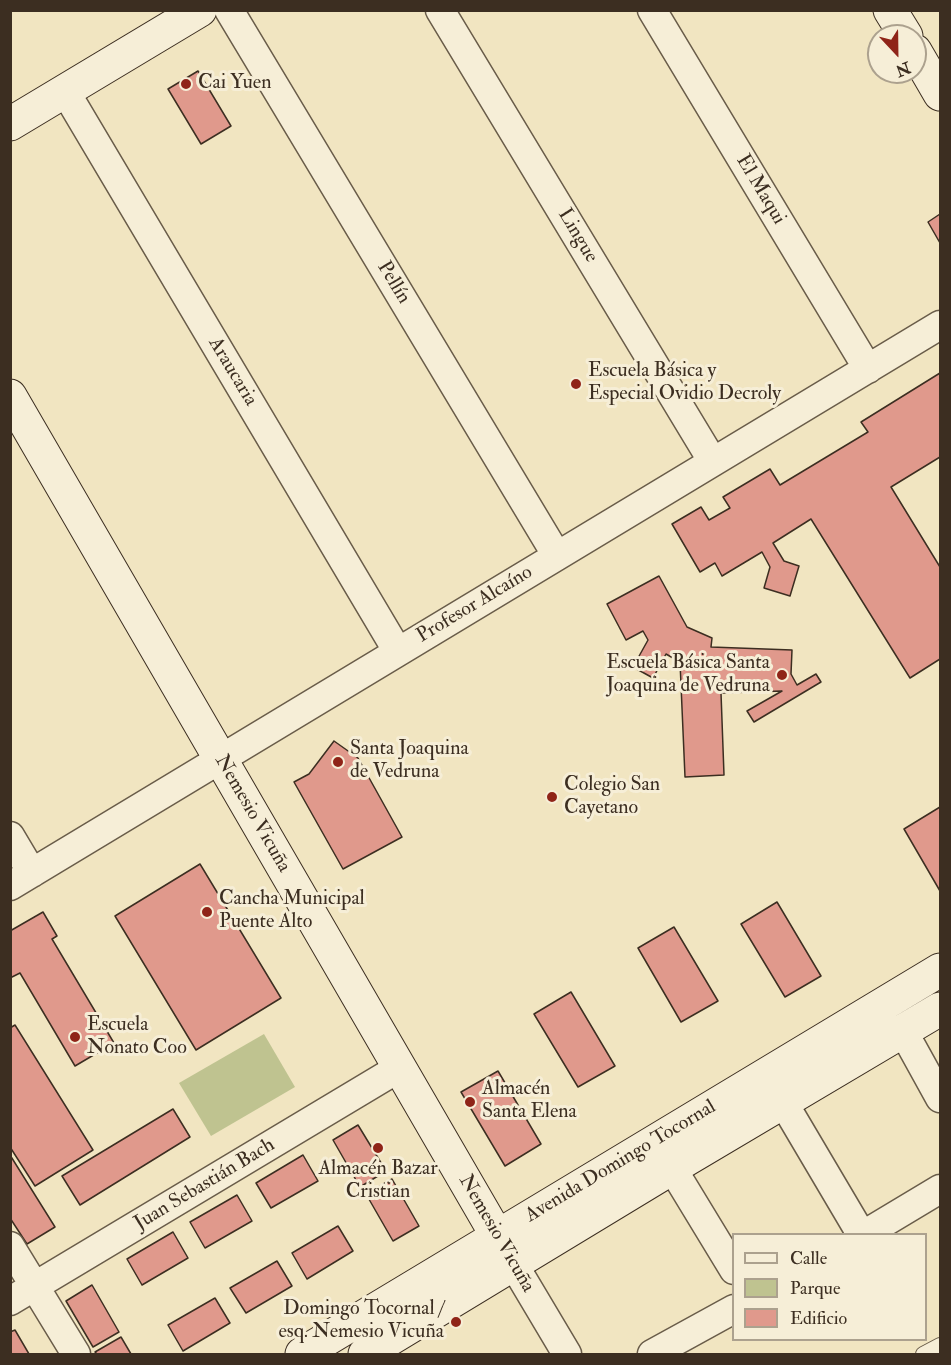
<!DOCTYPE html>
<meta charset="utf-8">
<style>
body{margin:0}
#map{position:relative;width:951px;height:1365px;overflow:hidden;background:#f1e5c1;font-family:"IM FELL Double Pica",serif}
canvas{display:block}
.frame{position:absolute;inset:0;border:12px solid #3c2e21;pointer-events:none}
.legend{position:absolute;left:732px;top:1233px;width:195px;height:108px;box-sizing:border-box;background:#f6eed7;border:2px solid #aca18e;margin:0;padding:8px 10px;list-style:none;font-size:18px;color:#3c2e21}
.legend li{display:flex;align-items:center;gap:12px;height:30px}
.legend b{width:30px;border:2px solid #aca18e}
.north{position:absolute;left:867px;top:24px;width:60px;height:60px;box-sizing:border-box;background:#f6eed7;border:2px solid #aca18e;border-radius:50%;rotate:158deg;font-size:16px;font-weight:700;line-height:24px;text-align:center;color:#3c2e21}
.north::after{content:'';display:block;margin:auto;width:21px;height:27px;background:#8f2418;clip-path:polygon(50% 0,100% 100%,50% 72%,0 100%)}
</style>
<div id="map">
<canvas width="951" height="1365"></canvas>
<div class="frame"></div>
<ul class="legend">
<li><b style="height:8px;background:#f6eed7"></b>Calle</li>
<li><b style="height:16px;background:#bfc390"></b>Parque</li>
<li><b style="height:16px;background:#e0998c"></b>Edificio</li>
</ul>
<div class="north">N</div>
</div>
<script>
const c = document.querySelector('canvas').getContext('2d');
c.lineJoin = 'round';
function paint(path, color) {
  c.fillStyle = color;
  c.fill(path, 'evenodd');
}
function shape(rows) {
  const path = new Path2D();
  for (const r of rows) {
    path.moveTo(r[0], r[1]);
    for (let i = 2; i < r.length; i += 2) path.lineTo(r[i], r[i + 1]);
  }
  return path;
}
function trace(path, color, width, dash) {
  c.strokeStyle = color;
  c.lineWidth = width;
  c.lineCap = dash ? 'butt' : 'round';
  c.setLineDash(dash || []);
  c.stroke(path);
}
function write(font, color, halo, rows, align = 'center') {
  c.font = font + ' "IM FELL Double Pica",serif';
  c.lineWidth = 6;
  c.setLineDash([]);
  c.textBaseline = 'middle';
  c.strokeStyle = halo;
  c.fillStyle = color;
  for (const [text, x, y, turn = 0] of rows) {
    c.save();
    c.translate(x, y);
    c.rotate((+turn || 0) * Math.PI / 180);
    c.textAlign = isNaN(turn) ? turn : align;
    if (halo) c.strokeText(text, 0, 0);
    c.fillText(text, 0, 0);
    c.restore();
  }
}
paint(shape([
 [264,1034,295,1087,211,1136,179,1083]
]), '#bfc390');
const building = shape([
 [198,71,231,126,201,144,168,89,198,71],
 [940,214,940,243,928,222,940,214],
 [940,373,940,457,891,487,940,567,940,659,910,678,811,519,773,543,784,561,799,566,790,596,764,588,770,567,762,552,722,576,715,563,700,572,672,524,701,507,709,520,730,508,723,497,770,469,780,485,868,432,861,422,940,373],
 [659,576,687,627,712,638,711,647,792,650,791,674,797,685,816,674,821,682,754,722,747,711,782,691,721,693,724,775,685,777,680,662,666,654,653,678,633,667,648,640,643,631,626,640,607,604,659,576],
 [334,741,358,758,402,837,343,869,294,782,309,774,334,741],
 [940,807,940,891,904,829,940,807],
 [200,864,281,998,196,1050,115,916,200,864],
 [777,902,821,976,785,997,741,924,777,902],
 [43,912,57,936,52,939,114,1043,75,1066,20,973,10,978,10,931,43,912],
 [674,927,718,1001,681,1022,638,948,674,927],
 [571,992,615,1066,578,1087,534,1014,571,992],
 [15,1025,93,1150,35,1186,10,1147,10,1028,15,1025],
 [498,1071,541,1144,505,1166,461,1092,498,1071],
 [173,1109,190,1137,80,1205,62,1176,173,1109],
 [358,1125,386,1171,360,1187,333,1140,358,1125],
 [10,1155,55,1227,27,1244,10,1218,10,1155],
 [303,1155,318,1181,271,1208,256,1183,303,1155],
 [392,1179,419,1226,393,1241,366,1194,392,1179],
 [237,1195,252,1221,205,1248,190,1222,237,1195],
 [338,1226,353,1251,307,1279,292,1253,338,1226],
 [173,1232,188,1258,142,1285,127,1259,173,1232],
 [277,1261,292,1286,246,1313,230,1288,277,1261],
 [92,1285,119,1332,93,1347,66,1301,92,1285],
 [215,1298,230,1323,183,1351,168,1325,215,1298],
 [15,1330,29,1354,10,1354,10,1332,15,1330],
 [121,1337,131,1354,97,1354,95,1352,121,1337]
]);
paint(building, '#e0998c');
trace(building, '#3c2e21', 1.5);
const lane = shape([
 [923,1354,940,1345]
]);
const street = shape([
 [229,10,557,556],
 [440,10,713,462],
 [652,10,868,369],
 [65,91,398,652],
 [10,836,32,873],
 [10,886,940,325],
 [903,1031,940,1098],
 [783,1102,861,1234],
 [672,1168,734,1270],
 [865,1234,940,1189],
 [10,1246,76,1354],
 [514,1265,567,1354],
 [10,1301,399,1068],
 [652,1354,734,1309]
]);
const secondary = shape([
 [890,10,906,36],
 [915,51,940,94],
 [10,124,200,10],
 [10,396,514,1265],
 [302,1354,940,970],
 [365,1354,672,1168,940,1009]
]);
trace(lane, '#695c49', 16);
trace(street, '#695c49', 31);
trace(secondary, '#3c2e21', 35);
trace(lane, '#f6eed7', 14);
trace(street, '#f6eed7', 28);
trace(secondary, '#f6eed7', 33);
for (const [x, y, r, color] of [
 [186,84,6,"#8f2418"],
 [576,384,6,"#8f2418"],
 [782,675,6,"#8f2418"],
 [338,762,6,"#8f2418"],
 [552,797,6,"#8f2418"],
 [207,912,6,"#8f2418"],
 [75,1037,6,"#8f2418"],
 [470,1102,6,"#8f2418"],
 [378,1148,6,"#8f2418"],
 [456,1322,6,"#8f2418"]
]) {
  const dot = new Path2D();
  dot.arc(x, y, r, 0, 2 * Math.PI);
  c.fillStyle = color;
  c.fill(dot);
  trace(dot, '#f6eed7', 2);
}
write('20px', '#3c2e21', '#f6eed7', [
 ["Cai Yuen",198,84],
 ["Escuela Básica y",588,372],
 ["Especial Ovidio Decroly",588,395],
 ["Escuela Básica Santa",770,664,"right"],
 ["Joaquina de Vedruna",770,687,"right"],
 ["Santa Joaquina",350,750],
 ["de Vedruna",350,773],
 ["Colegio San",564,786],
 ["Cayetano",564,809],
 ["Cancha Municipal",219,900],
 ["Puente Alto",219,923],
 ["Escuela",87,1026],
 ["Nonato Coo",87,1049],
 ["Almacén",482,1090],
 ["Santa Elena",482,1113],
 ["Almacén Bazar",378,1170,"center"],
 ["Cristian",378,1193,"center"],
 ["Domingo Tocornal /",444,1310,"right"],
 ["esq. Nemesio Vicuña",444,1333,"right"]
], 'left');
write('20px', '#3c2e21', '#f6eed7', [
 ["El Maqui",760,190,59],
 ["Lingue",577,236,59],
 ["Pellín",393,283,59],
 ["Araucaria",232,372,59],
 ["Profesor Alcaíno",475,605,-31],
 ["Nemesio Vicuña",252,814,60],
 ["Avenida Domingo Tocornal",621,1162,-31],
 ["Juan Sebastián Bach",205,1185,-31],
 ["Nemesio Vicuña",496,1234,60]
]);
</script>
